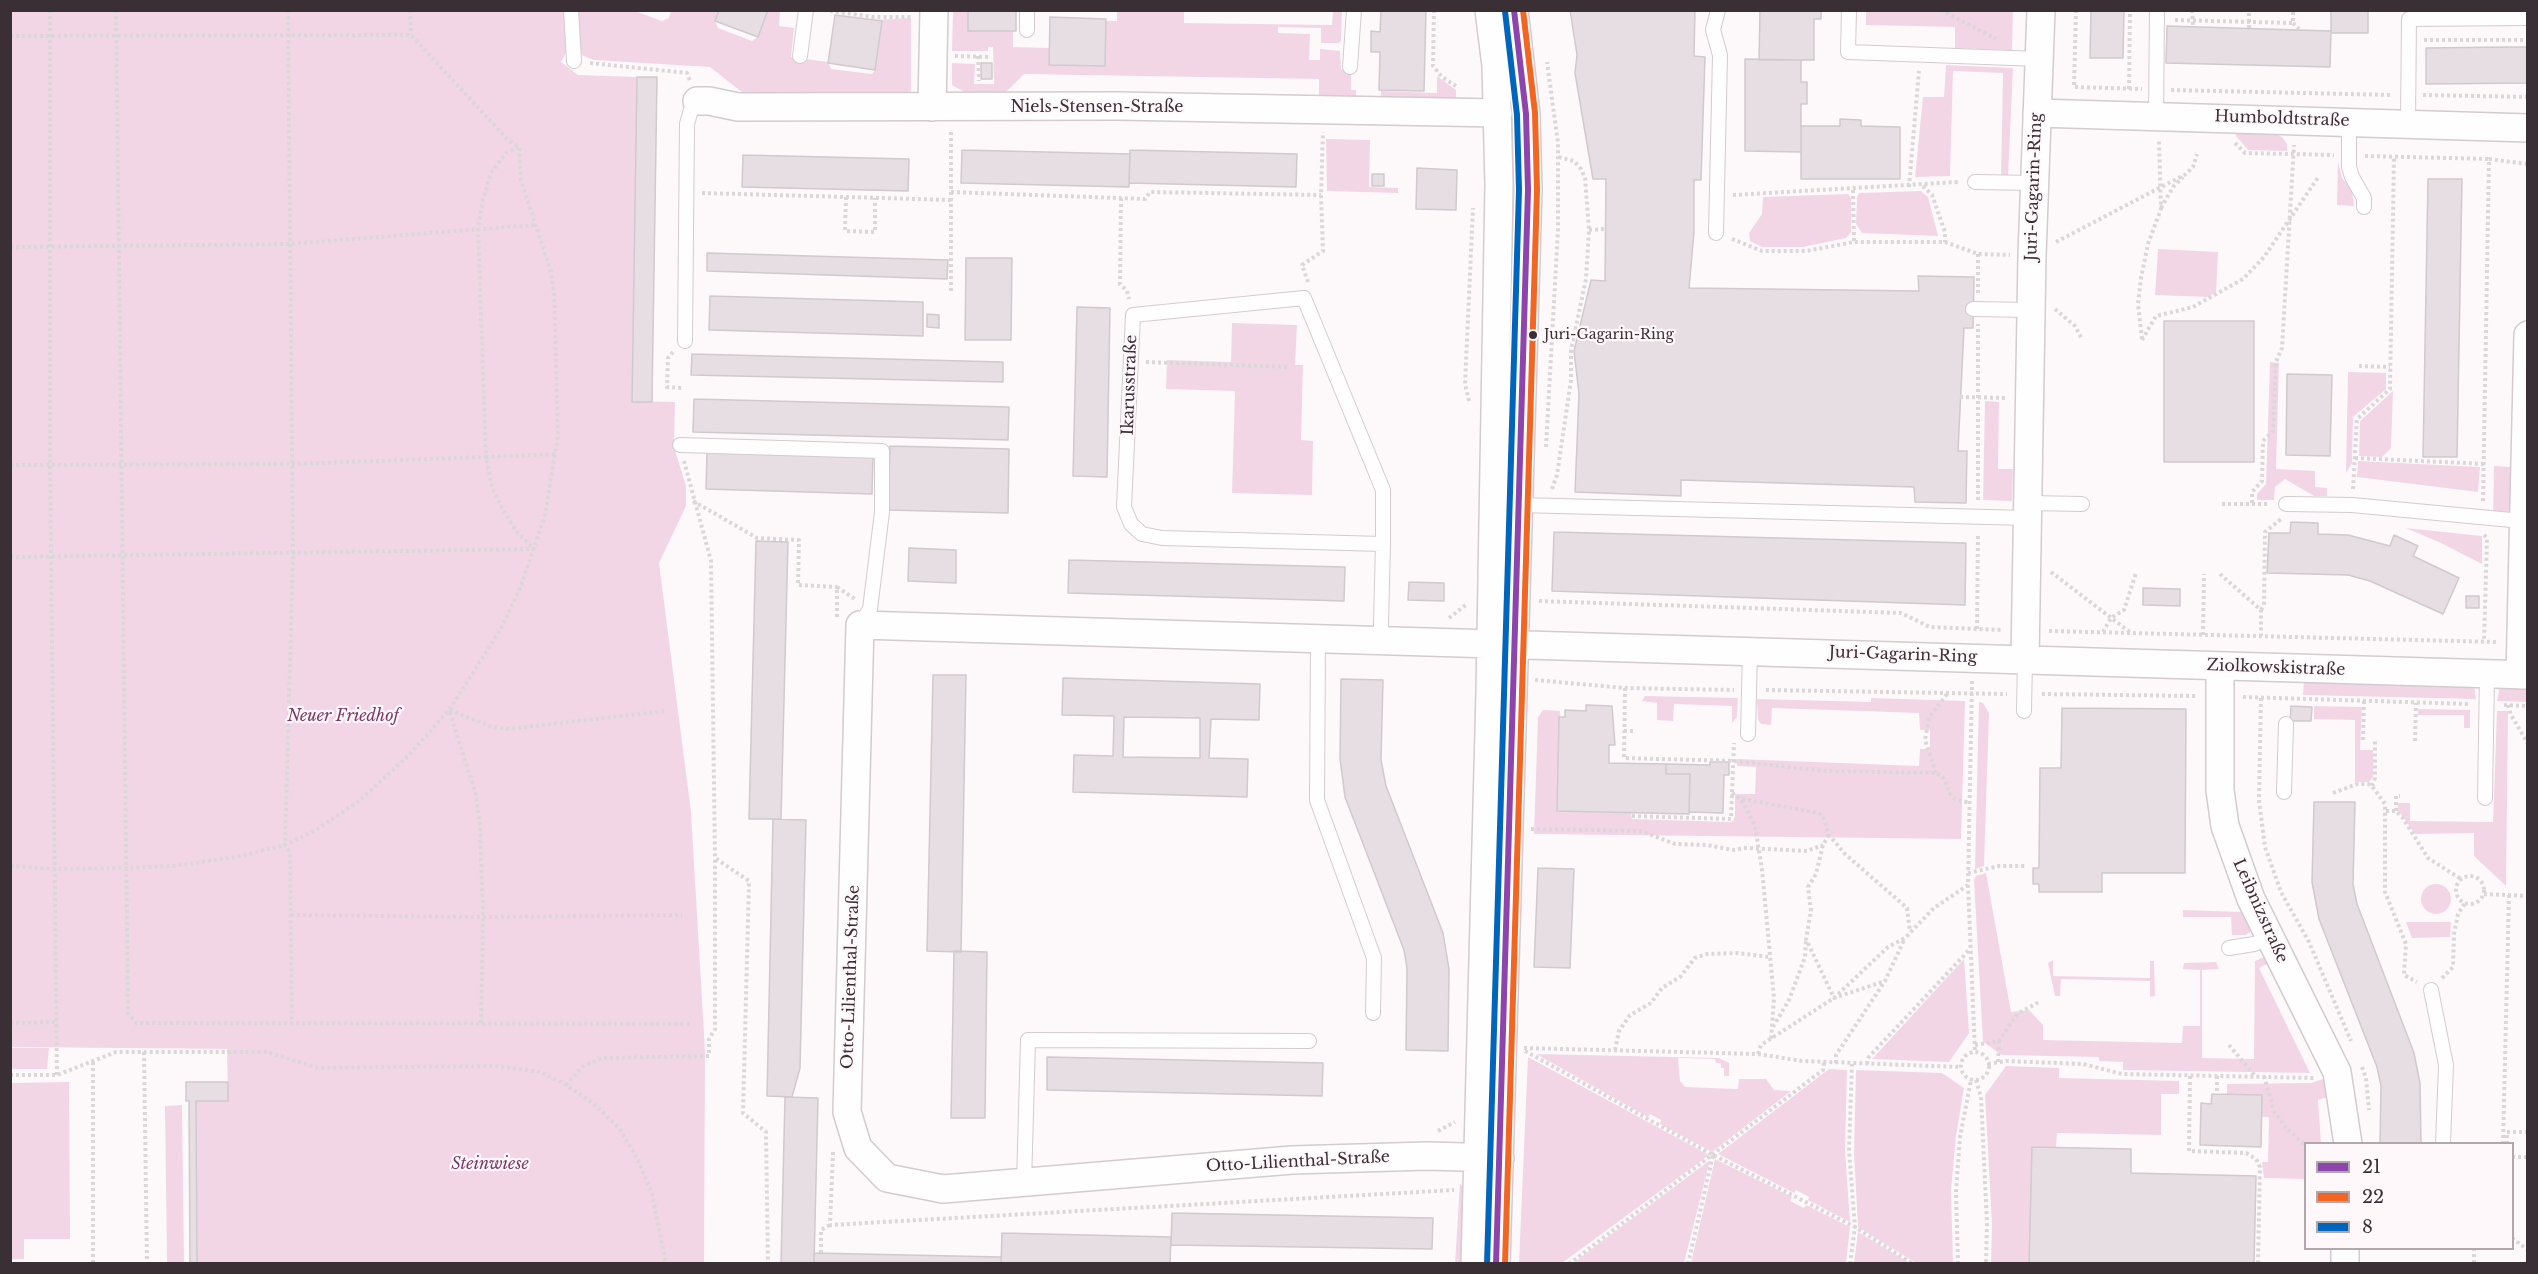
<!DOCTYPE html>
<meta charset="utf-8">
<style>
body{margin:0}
#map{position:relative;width:2538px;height:1274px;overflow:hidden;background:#fdf9fb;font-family:"Libre Baskerville",serif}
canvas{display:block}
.frame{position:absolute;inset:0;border:12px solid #3b2f36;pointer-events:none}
.legend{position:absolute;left:2304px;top:1142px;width:210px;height:108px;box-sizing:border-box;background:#fef8fb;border:2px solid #b0a8ac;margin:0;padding:8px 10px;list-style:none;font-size:18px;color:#3b2f36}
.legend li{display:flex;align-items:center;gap:12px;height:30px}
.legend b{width:30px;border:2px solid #b0a8ac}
</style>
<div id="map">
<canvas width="2538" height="1274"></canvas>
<div class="frame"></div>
<ul class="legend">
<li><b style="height:8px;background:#8e44ad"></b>21</li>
<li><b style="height:8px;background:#f26522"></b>22</li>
<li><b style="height:8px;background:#0065bd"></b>8</li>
</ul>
</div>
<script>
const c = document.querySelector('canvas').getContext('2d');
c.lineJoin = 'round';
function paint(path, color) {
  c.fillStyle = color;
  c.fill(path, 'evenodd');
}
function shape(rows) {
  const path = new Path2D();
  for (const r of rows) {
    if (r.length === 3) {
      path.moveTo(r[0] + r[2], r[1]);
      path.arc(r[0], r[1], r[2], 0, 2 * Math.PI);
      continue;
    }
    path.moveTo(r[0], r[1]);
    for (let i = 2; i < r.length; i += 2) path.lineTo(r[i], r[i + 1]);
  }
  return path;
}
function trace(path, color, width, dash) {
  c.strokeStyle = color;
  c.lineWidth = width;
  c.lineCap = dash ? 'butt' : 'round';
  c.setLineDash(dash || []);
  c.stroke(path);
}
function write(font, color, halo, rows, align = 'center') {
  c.font = font + ' "Libre Baskerville",serif';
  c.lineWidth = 4.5;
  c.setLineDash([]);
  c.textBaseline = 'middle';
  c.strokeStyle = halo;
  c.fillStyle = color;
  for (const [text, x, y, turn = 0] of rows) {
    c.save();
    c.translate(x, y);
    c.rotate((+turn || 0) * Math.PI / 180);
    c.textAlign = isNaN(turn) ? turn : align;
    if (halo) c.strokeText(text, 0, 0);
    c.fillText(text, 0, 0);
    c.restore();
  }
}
paint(shape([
 [1342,10,1341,41,1338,43,1321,43,1321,28,1278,27,1278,33,1310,34,1309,60,1320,60,1320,49,1340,51,1341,70,1351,71,1351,90,1356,90,1356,96,1319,95,1319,79,1024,74,1004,94,968,94,952,85,952,63,975,64,974,84,994,84,993,47,988,47,988,51,952,51,953,11,968,11,1013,31,1013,47,1049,48,1049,65,1105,66,1106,21,1117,21,1117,11,1184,11,1184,23,1332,25,1333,11],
 [11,11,565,11,567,51,561,62,578,75,637,77,632,401,675,402,674,447,686,486,686,506,659,563,691,812,705,1051,704,1263,197,1263,196,1101,228,1101,227,1049,11,1047],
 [577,11,635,11,662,21,669,18,671,11,719,11,715,21,718,28,752,41,758,37,768,11,780,11,779,26,794,28,791,57,828,62,831,69,872,74,875,70,882,22,872,20,911,18,911,91,900,98,752,100,710,67,594,60,583,56,580,52],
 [1866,11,2013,11,2012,50,1955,48,1955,27,1866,25],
 [1946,65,2013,68,2008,178,2001,177,2003,73,1953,71,1950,176,1915,177,1923,97,1944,97],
 [1437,76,1456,90,1456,100,1381,102,1381,91,1437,93],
 [2236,130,2271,132,2282,137,2287,144,2287,151,2248,150,2236,136],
 [1326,139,1370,140,1369,187,1398,188,1398,193,1327,191],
 [2338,161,2342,178,2352,191,2354,206,2337,205],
 [1921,191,1928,197,1938,236,1862,233,1856,224,1857,198,1859,193],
 [1848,194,1851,198,1851,232,1846,238,1803,247,1762,247,1750,241,1749,233,1762,214,1763,197],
 [2158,249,2218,252,2216,292,2208,297,2155,295],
 [1232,323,1297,325,1295,365,1303,365,1301,440,1313,441,1312,495,1232,493,1235,391,1166,389,1167,360,1231,362],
 [2270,362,2279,363,2276,469,2315,471,2315,487,2327,488,2327,496,2314,496,2285,479,2275,487,2274,500,2257,500,2257,494,2266,484],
 [2348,372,2386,373,2386,389,2353,417,2352,463,2346,473],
 [2393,391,2391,448,2382,457,2359,456,2360,421],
 [1985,401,1999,402,1998,469,2013,469,2012,501,1983,500],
 [2358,461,2480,467,2478,492,2357,477],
 [2494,466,2511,467,2510,510,2506,515,2493,514],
 [2406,528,2482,536,2482,564,2441,543],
 [2304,680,2474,685,2476,699,2303,695],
 [2500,686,2527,687,2527,702,2497,701],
 [1645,696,1738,698,1737,717,1732,723,1732,706,1674,704,1673,721,1657,720,1657,703,1642,701],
 [1871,698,1965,701,1961,839,1534,834,1538,717,1543,710,1560,711,1557,811,1631,813,1632,819,1730,822,1733,821,1735,816,1735,794,1755,794,1756,767,1737,766,1737,759,1919,766,1920,749,1930,749,1930,730,1920,730,1919,713,1772,708,1771,725,1761,724,1758,720,1757,699,1871,702],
 [1979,702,1983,703,1989,713,1984,866,1975,869],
 [2314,706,2362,707,2360,750,2373,750,2373,777,2369,782,2355,782,2355,720,2314,719],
 [2418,709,2470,710,2470,728,2464,728,2464,715,2418,715],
 [2497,711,2508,711,2506,886,2474,856,2474,833,2415,834,2398,810,2398,803,2410,803,2410,821,2493,822],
 [1986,873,2011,1012,2029,1010,2043,1025,2043,1040,2182,1043,2183,1026,2200,1026,2200,970,2183,969,2184,963,2216,962,2219,969,2202,970,2202,1058,2254,1059,2255,961,2266,956,2269,963,2259,968,2310,1073,2123,1070,2123,1062,2099,1061,2099,1057,2002,1055,1983,1042,1974,880,1976,876],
 [2436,899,15],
 [2183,910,2241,912,2248,915,2250,932,2246,935,2232,935,2231,917,2183,917],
 [2406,922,2451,922,2450,937,2412,938],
 [1964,959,1969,1033,1949,1062,1872,1059],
 [2053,960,2053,976,2150,978,2150,961,2154,961,2155,996,2150,997,2150,981,2061,979,2060,996,2055,996,2048,963],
 [11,1048,49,1048,47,1069,11,1069],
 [1536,1054,1719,1058,1729,1063,1729,1076,1724,1076,1724,1068,1721,1068,1721,1063,1716,1063,1715,1059,1678,1058,1680,1081,1685,1087,1738,1089,1739,1079,1766,1079,1774,1090,1791,1091,1712,1152,1660,1124,1661,1120,1650,1114,1648,1117],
 [1528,1057,1709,1155,1562,1263,1519,1263],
 [2006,1066,2059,1068,2059,1078,2179,1081,2179,1094,2161,1094,2161,1135,2057,1133,2056,1147,2032,1147,2029,1263,1991,1263,1992,1225,1985,1095],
 [1829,1069,1847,1070,1845,1150,1850,1222,1808,1200,1809,1197,1796,1190,1794,1193,1718,1154],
 [1856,1070,1942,1073,1964,1088,1956,1136,1951,1191,1953,1263,1916,1263,1858,1227,1854,1153],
 [2326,1078,2331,1096,2318,1100,2321,1143,2306,1144,2305,1179,2264,1178,2262,1162,2268,1162,2269,1117,2262,1117,2262,1095,2227,1094,2227,1084,2311,1083],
 [69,1082,70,1239,24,1239,24,1259,11,1259,11,1083],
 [182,1105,184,1263,167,1263,165,1106],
 [1715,1159,1792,1197,1790,1201,1804,1208,1806,1205,1850,1227,1846,1263,1691,1263],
 [1710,1160,1684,1263,1573,1263],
 [1460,1183,1463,1188,1463,1263,1455,1264],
 [1858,1232,1910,1263,1854,1263]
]), '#f3d6e6');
const building = shape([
 [719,10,768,10,758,37,715,21,719,10],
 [968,10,1016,10,1016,31,968,31,968,10],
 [1381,10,1426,10,1424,91,1379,90,1380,52,1371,52,1371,31,1380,32,1381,10],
 [1570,10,1695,10,1694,56,1705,57,1701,180,1694,180,1694,232,1689,288,1919,291,1918,276,1974,277,1973,328,1964,328,1958,451,1967,451,1966,503,1915,502,1914,487,1681,480,1681,496,1575,492,1579,394,1574,351,1591,280,1605,281,1606,179,1593,179,1575,73,1577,55,1570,10],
 [1760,10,1821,10,1821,19,1814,19,1814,60,1759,60,1760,10],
 [2091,10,2124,10,2123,58,2090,58,2091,10],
 [2331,10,2368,10,2368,33,2331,33,2331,10],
 [835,15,882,21,875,70,828,63,835,15],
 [1050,17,1106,19,1105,66,1049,65,1050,17],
 [2167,26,2331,31,2330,67,2166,63,2167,26],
 [2507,47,2528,47,2528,83,2426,84,2426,48,2507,47],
 [1745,59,1801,60,1801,82,1807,82,1807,104,1801,104,1801,152,1745,151,1745,59],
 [981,63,992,63,992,79,981,79,981,63],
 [637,77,657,77,652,402,632,402,637,77],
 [1840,119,1861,120,1861,126,1900,127,1900,179,1801,179,1801,126,1840,126,1840,119],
 [962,150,1130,154,1129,187,961,183,962,150],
 [1130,150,1297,154,1296,187,1129,183,1130,150],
 [743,155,909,159,908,191,742,187,743,155],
 [1417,168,1457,170,1456,210,1416,209,1417,168],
 [1372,174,1384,174,1384,186,1372,186,1372,174],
 [2428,179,2462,179,2457,457,2423,457,2428,179],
 [707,253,948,260,947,279,707,271,707,253],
 [966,258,1012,258,1011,340,965,340,966,258],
 [710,296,923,302,923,336,709,330,710,296],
 [1077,307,1110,308,1107,477,1073,476,1077,307],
 [927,314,939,315,939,328,927,327,927,314],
 [2164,321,2254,321,2254,462,2164,462,2164,321],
 [692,354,1003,362,1003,382,691,375,692,354],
 [2287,374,2332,375,2330,456,2286,455,2287,374],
 [694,399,1009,407,1008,440,693,432,694,399],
 [890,446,1009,449,1008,513,888,510,890,446],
 [707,451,873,457,872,494,706,489,707,451],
 [2291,522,2318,523,2318,534,2348,535,2390,546,2394,535,2418,546,2413,556,2459,578,2443,614,2370,581,2348,575,2267,573,2269,533,2290,533,2291,522],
 [1554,532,1966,543,1965,605,1552,591,1554,532],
 [756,541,788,542,781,819,749,819,756,541],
 [909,548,956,550,956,583,908,581,909,548],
 [1069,560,1345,567,1344,601,1068,593,1069,560],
 [1409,582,1444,583,1444,601,1408,600,1409,582],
 [2143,588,2180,589,2180,606,2143,605,2143,588],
 [2466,596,2479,596,2479,608,2466,608,2466,596],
 [933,675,966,675,961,952,927,951,933,675],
 [1063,678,1260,684,1259,720,1211,719,1209,758,1248,759,1247,797,1073,792,1074,755,1113,756,1114,716,1062,715,1063,678],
 [1124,717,1200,718,1200,758,1123,757,1124,717],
 [1341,679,1383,680,1381,760,1386,786,1443,933,1449,969,1448,1051,1406,1050,1407,968,1404,950,1345,797,1340,759,1341,679],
 [1586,705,1612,706,1615,745,1609,745,1609,763,1666,764,1666,774,1690,774,1689,814,1557,811,1559,717,1565,717,1565,710,1586,711,1586,705],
 [2291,706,2312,707,2311,721,2290,721,2291,706],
 [2062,708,2186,709,2185,873,2102,873,2102,892,2039,892,2039,884,2033,884,2033,868,2039,868,2040,768,2061,768,2062,708],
 [1710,762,1729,762,1729,775,1724,775,1723,813,1689,812,1690,774,1666,774,1666,764,1710,765,1710,762],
 [2314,802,2355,802,2353,884,2357,904,2414,1053,2420,1083,2421,1144,2380,1144,2381,1086,2377,1067,2319,919,2312,882,2314,802],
 [773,819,806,820,800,1068,792,1097,767,1096,773,819],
 [1538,868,1574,869,1570,968,1534,967,1538,868],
 [954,951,987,952,985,1118,951,1118,954,951],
 [1047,1057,1323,1063,1322,1096,1047,1090,1047,1057],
 [186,1082,228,1082,228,1101,196,1101,197,1264,190,1264,189,1101,186,1101,186,1082],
 [2212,1094,2262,1095,2261,1147,2200,1145,2201,1103,2211,1104,2212,1094],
 [785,1097,818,1098,814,1264,781,1263,785,1097],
 [2032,1147,2131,1149,2131,1173,2256,1176,2254,1264,2029,1264,2032,1147],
 [1172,1213,1433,1218,1432,1249,1171,1245,1172,1213],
 [1002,1233,1171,1237,1170,1264,1001,1264,1002,1233],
 [814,1253,1001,1257,1001,1264,814,1264,814,1253]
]);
paint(building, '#e6dee2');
trace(building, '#d0c9cd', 1.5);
const service = shape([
 [571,10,574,61],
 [1849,10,1848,52,2039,59],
 [1027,30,1027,10],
 [800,56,806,10],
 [1350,67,1354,10],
 [2156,116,2157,10],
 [2349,121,2349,167,2352,177,2364,198,2364,207],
 [2408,123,2409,19,2528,18],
 [1975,182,2034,183],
 [1716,233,1720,55,1713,30,1718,10],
 [1973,309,2031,310],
 [685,341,687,124,691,110,697,101],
 [680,445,882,451,882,512,870,609,860,625],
 [2028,503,2082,504],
 [2286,504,2352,505,2522,521],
 [1519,505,2027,518],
 [1318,641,1317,800,1374,958,1373,1013],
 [1381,641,1381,624,1383,544,1383,490,1304,298,1133,315,1124,507,1131,524,1142,534,1162,538,1383,544],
 [2024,711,2025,659],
 [1748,734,1750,651],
 [2284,792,2286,724],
 [2485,798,2487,674],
 [2229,948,2254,944,2270,938],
 [2431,990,2446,1065,2443,1144],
 [1024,1184,1028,1040,1309,1041]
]);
const minor = shape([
 [697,101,709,101,738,107,1117,106,1498,113],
 [932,107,934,10],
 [2037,113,2528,128],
 [2025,659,2032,256,2041,10],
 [2220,667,2220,790,2225,826,2251,899,2337,1072,2348,1144],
 [2520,675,2528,335],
 [1500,1158,1427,1156,1292,1160,943,1189,887,1178,858,1148,847,1112,860,625,2528,675],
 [1475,1264,1490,692,1499,185,1496,66,1489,10],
 [1496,1264,1528,190,1526,114,1514,10],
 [2345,1264,2345,1248]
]);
trace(service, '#d3cbcf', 16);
trace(minor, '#d3cbcf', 30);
trace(shape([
 [50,10,50,466,57,1075],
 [116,10,128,1013,136,1023,692,1024],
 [288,10,293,555,285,845,290,852,292,1023],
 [410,10,411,35],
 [824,10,873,17,912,17],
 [1434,10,1433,66,1442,77,1456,86],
 [1941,10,1996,39],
 [2076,10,2074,87,2142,89],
 [2192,10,2193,27],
 [2175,20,2293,23,2293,10],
 [2293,23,2299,29],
 [2249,28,2249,10],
 [10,36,411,35,508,140,519,147,521,180,551,272,554,292,558,435,545,515,521,586,501,629,449,710,408,756,359,801,316,830,285,845,236,857,174,866,127,868,53,869,10,866],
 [2424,40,2528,40],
 [955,56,991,57],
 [978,56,979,81],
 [590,63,687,73,690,81],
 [2129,89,2130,10],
 [2171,90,2392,95],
 [2423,95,2528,97],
 [2235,143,2245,153,2334,155],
 [2365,156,2489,159],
 [1923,186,1932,195,1945,232,1945,242],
 [1909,187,1919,71],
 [1853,190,1854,242],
 [951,192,1145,199,1150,192,1321,195],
 [702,193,952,200],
 [1733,195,1958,182],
 [846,197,845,231,875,232,875,198],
 [1121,198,1120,284,1127,291,1129,299],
 [2161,208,2173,187,2183,177],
 [1589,230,1605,229],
 [1732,239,1762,251,1806,251,1854,242,1945,242,1978,254,2010,255],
 [2056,242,2186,174,2193,167,2197,154],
 [10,247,288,244,534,225],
 [1978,254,1978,293],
 [1308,282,1302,265,1323,251,1321,195,1323,132],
 [951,291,951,130],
 [2055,309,2075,326,2082,339],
 [2142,339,2138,304,2141,278,2148,244,2161,209,2159,140],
 [2142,340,2156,316,2193,307,2243,279,2264,257,2319,176],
 [673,352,668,358,667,387,682,388],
 [1146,362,1290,367],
 [2359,366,2390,367],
 [1960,397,2007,398],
 [1469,401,1465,384,1473,208],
 [1546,447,1558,229,1558,143,1547,62],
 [2355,458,2486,464],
 [684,461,711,561,715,858,749,881,743,1113,766,1132,768,1264],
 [10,465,291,464,486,457,478,229,483,199,491,173,506,153,519,147],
 [1552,489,1557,475,1571,380,1571,350,1586,279,1589,230,1585,178,1581,169,1574,161,1558,157],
 [2353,489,2357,419,2390,389,2394,157],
 [1978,500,1978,324],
 [693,501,757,538,799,540,798,585,837,587],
 [2483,501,2489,159,2528,164],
 [2252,503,2252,492,2262,481,2263,441,2273,431,2276,362,2282,348,2294,145],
 [2222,504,2269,504],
 [2484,535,2487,538,2484,642],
 [10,557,534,549,516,531,502,508,492,487,486,457,556,454],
 [2051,572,2131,633],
 [2220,574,2261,610,2261,636],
 [1539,601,1901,613,1930,627,2003,630],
 [2261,610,2264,605,2265,532,2281,519],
 [837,617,837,587,855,599],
 [1449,618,1467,604],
 [1977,629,1978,534],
 [2049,631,2497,642],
 [2103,632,2111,618,2124,610,2136,573],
 [2203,635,2204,574],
 [1535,680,1625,688,1734,690],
 [1972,681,1968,885,1975,1052],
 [1625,688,1624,758,1733,761,1826,771,1936,773,1944,778,1949,793,1955,799,1970,803],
 [1766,690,2007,694],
 [2042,694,2196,696],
 [2243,697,2469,704],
 [2261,698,2259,801,2265,847,2281,892,2309,942,2351,1041],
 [2504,705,2528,706],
 [2508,705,2511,715,2528,744],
 [1624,731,1636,731],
 [2363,740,2364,701],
 [2415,741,2416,703],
 [1936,773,1925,740,1929,718,1947,694],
 [2372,786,2375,778,2375,741],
 [1732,793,1741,799,1755,826,1762,869,1774,998,1771,1040],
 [2333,793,2357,784,2368,784,2372,786,2385,804,2385,892,2406,944,2404,975,2417,982],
 [1742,799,1818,813,1823,816,1829,835,1845,854,1907,908,1910,932],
 [2386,811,2396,811,2402,817,2428,858,2461,879],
 [2396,811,2396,796,2400,796],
 [1632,816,1731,819,1734,743],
 [1531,829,1641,831,1675,844,1707,845,1733,850,1746,848,1807,851,1823,845],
 [1829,835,1823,845,1816,874,1808,887,1811,911,1806,939,1834,998,1885,981],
 [1968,873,1999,866,2025,866],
 [2470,890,14],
 [2484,894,2528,896],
 [291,915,483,917,682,915],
 [2442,978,2453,967,2454,934,2458,914,2465,903],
 [10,1023,56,1022],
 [481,1023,483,917,480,826,476,795,449,710,490,726,507,729,666,711],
 [1773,1027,1789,1000,1805,957,1806,940],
 [1975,1045,1999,1041,2017,1014,2039,1002],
 [2229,1045,2255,1076],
 [1524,1048,1758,1054,1802,1061,1961,1067],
 [1615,1050,1619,1031,1630,1015,1651,1003,1662,988,1680,977,1695,958,1707,954,1737,953,1770,957],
 [1525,1051,1713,1155,1855,1227,1913,1264],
 [144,1052,147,1264],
 [1975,1066,14],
 [1758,1054,1761,1045,1834,998,1888,947,1905,938,1934,908,1968,885],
 [93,1062,93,1264],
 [1998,1062,1999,1041],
 [1836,1063,1836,1055,1885,981,1905,938],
 [1867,1064,1868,1058,1970,949],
 [1988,1064,2006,1061,2083,1064,2122,1074,2316,1078],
 [2362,1067,2366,1078,2369,1110],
 [10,1075,57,1075,116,1052,267,1052,318,1068,496,1066,541,1072,566,1085,593,1103,619,1128,638,1160,652,1194,666,1264],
 [2190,1076,2189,1151,2246,1153,2256,1159,2260,1167,2258,1264],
 [2217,1076,2217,1094],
 [2264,1076,2274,1111,2286,1128,2306,1146],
 [1976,1080,1981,1097,1987,1224,1986,1264],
 [566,1085,582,1067,602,1058,709,1056,709,1039,715,1029,715,859],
 [1438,1131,1455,1122],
 [2503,1144,2509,895],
 [2507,1144,2507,1132,2528,1132],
 [833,1152,830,1225,1454,1190],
 [2512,1157,2528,1157],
 [2512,1238,2528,1250],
 [2474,1248,2474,1264],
 [821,1253,821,1230,830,1225],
 [1569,1264,1823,1070,1824,1062],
 [1688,1264,1713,1155],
 [1850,1264,1855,1227,1849,1150,1852,1064],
 [1958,1264,1956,1191,1960,1137,1971,1080],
 [2524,1264,2528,1263]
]), '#dbd7d9', 4, [3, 3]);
trace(service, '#fffefe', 14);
trace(minor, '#fffefe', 27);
trace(shape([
 [1496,1264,1528,190,1526,114,1514,10]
]), '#8e44ad', 6);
trace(shape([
 [1505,1264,1537,190,1535,113,1523,10]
]), '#f26522', 6);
trace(shape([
 [1487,1264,1519,190,1517,115,1505,11]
]), '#0065bd', 6);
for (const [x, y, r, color] of [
 [1533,335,5,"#3b2f36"]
]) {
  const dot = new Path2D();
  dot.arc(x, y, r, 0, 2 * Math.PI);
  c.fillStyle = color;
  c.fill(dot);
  trace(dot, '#fef8fb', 2);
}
write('14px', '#3b2f36', '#fef8fb', [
 ["Juri-Gagarin-Ring",1544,335]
], 'left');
write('16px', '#3b2f36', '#fef8fb', [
 ["Niels-Stensen-Straße",1097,107],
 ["Humboldtstraße",2282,119,2],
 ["Juri-Gagarin-Ring",2034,187,-88],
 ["Ikarusstraße",1130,385,-88],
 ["Juri-Gagarin-Ring",1903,655,2],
 ["Ziolkowskistraße",2276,668,2],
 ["Leibnizstraße",2260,911,66],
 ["Otto-Lilienthal-Straße",851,977,-88],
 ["Otto-Lilienthal-Straße",1298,1162,-3]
]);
write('italic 16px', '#7d3663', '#fef8fb', [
 ["Neuer Friedhof",343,716],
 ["Steinwiese",490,1164]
]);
</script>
